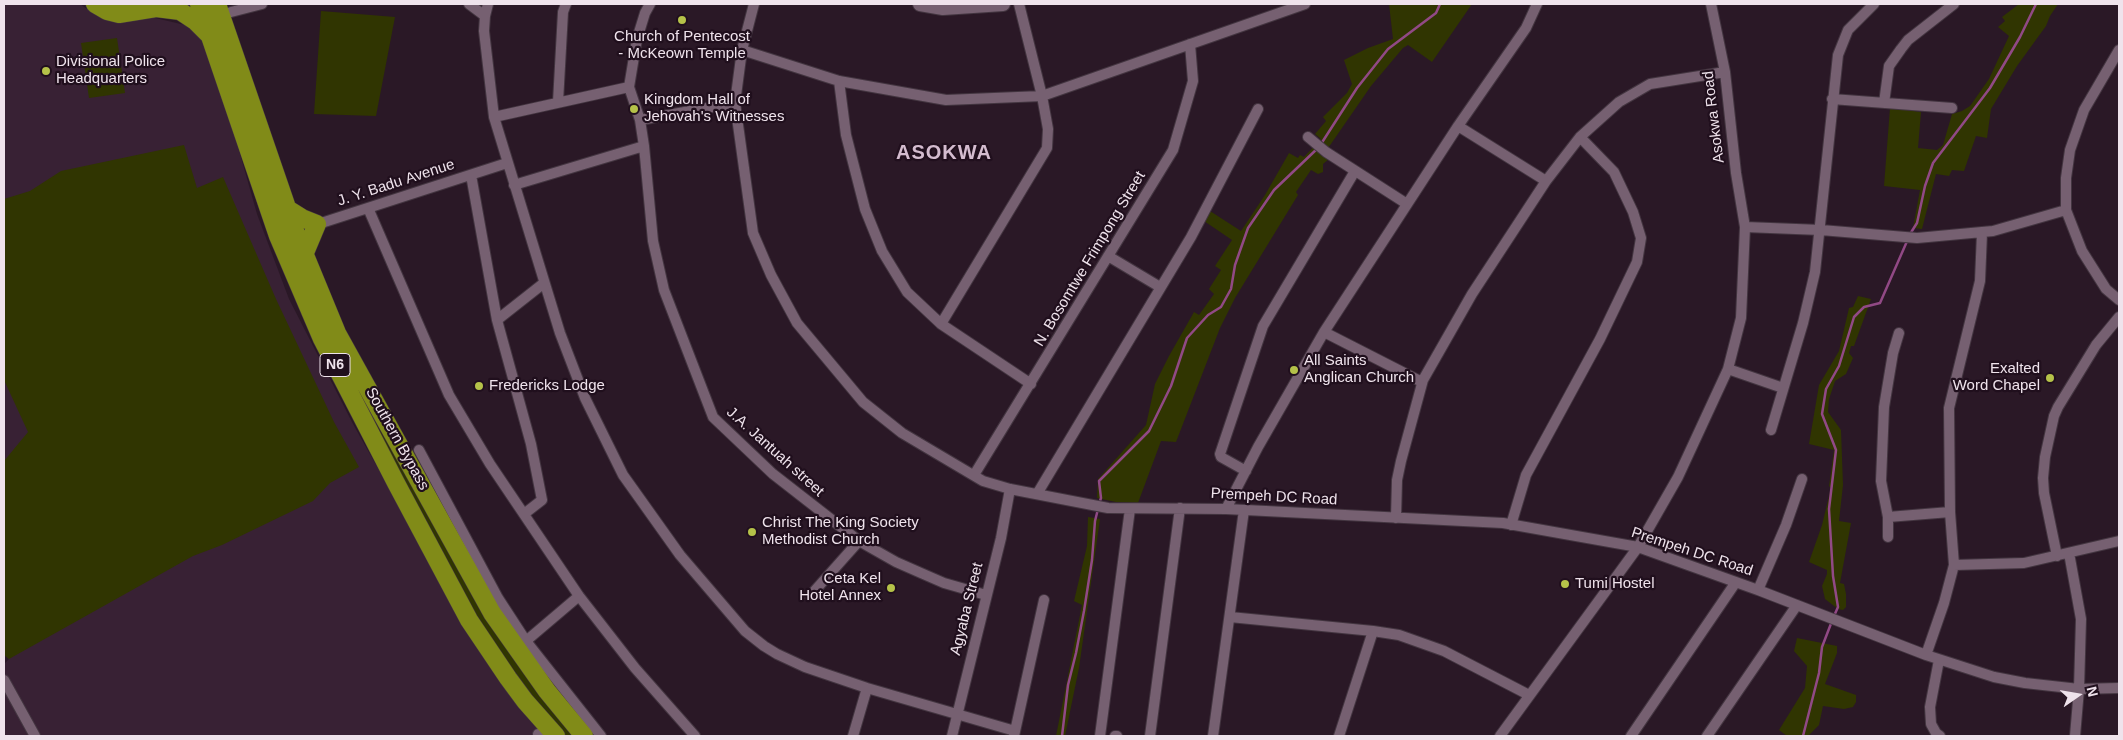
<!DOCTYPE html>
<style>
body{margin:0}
#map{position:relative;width:2123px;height:740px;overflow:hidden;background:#2a1826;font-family:Arial,sans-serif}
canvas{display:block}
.frame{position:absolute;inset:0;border:5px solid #efe3ec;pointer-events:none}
.north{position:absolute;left:2053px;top:670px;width:50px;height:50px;-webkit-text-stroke:4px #200f1d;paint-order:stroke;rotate:77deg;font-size:14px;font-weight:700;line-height:20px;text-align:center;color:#efe3ec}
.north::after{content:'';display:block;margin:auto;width:18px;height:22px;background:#efe3ec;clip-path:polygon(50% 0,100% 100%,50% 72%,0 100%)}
</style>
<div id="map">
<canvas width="2123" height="740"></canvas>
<div class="frame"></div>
<div class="north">N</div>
</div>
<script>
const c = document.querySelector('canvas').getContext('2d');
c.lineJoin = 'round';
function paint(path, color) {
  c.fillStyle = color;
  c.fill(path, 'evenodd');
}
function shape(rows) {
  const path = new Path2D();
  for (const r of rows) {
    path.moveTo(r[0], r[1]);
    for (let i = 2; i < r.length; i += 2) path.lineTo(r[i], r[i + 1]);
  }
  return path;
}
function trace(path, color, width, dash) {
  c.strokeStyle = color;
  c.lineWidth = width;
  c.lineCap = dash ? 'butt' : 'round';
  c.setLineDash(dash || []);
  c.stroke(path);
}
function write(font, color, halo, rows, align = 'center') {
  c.font = font + ' Arial,sans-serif';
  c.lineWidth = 4.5;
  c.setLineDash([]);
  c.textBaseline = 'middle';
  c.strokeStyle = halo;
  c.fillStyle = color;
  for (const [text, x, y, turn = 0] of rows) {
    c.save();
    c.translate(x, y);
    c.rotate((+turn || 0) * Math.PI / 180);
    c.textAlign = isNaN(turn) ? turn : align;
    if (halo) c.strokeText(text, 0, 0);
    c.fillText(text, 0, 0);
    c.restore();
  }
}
paint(shape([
 [4,4,80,4,97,16,122,20,151,17,185,25,209,44,257,214,289,299,353,424,464,621,527,717,545,736,4,736,4,664,9,659,4,655]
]), '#382134');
paint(shape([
 [1389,4,1472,4,1432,62,1408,45,1403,48,1371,86,1324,154,1329,159,1323,164,1323,172,1318,174,1311,170,1296,192,1298,195,1235,298,1220,328,1176,442,1161,441,1138,503,1116,502,1097,498,1098,479,1146,425,1155,384,1169,356,1194,312,1199,315,1214,294,1209,289,1221,270,1215,266,1232,240,1204,221,1210,211,1241,231,1265,195,1289,153,1298,158,1300,155,1304,157,1321,139,1315,134,1326,121,1323,117,1347,93,1352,84,1344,60,1368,48,1393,39],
 [2019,4,2058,4,2050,16,2046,26,2017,66,1991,109,1987,138,1976,136,1964,171,1952,170,1949,176,1936,174,1922,229,1913,228,1920,190,1884,186,1890,108,1921,112,1918,148,1937,150,1943,145,1952,114,1962,111,1970,106,1989,79,2009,36,1998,27,2005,21,2002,17],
 [321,11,395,17,376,116,314,114],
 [117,38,125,93,89,98,81,43],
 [184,145,197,188,223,177,276,299,334,422,359,467,330,483,313,501,222,545,193,556,9,659,4,655,4,461,28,432,4,380,4,199,30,191,61,171],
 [296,246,367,384,580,736,565,736,532,699,479,621,360,402],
 [1858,296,1871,299,1854,346,1851,346,1849,353,1853,358,1846,374,1835,381,1829,399,1828,412,1841,430,1843,485,1839,521,1851,523,1840,583,1844,584,1846,594,1846,607,1843,610,1838,609,1825,599,1822,586,1827,574,1827,570,1809,562,1822,525,1831,488,1829,486,1834,450,1809,444,1819,385,1839,351,1849,308,1853,307],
 [1088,517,1100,519,1079,668,1065,736,1056,736,1082,605,1074,601,1087,546],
 [1797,638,1837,646,1837,653,1825,684,1856,695,1856,702,1853,707,1844,709,1823,706,1819,725,1808,736,1787,736,1779,730,1805,688,1807,666,1794,651]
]), '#303501');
trace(shape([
 [1321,144,1357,88,1388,49,1436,13,1440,4],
 [1910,234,1917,223,1925,186,1933,163,1990,88,2020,37,2036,4],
 [1099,504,1101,498,1099,481,1149,431,1171,386,1187,338,1208,315,1221,307,1231,289,1235,265,1248,228,1274,190,1318,148],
 [1834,616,1838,607,1833,576,1829,509,1836,450,1822,414,1826,389,1839,366,1854,317,1864,307,1880,303,1908,239],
 [1062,736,1068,685,1076,653,1084,611,1092,560,1095,521,1098,509],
 [1803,736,1819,673,1822,647,1832,621]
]), '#914985', 2.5);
const street = shape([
 [469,4,485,16],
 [488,4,485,16,484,31,494,117,560,333,585,398,623,475,680,555,745,631,764,646,777,654,805,667,867,688,1015,731],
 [650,4,645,13,637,39,629,87,640,120,644,146,653,241,664,290,713,417,773,474,859,541,896,562,921,573,944,583,986,595],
 [754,4,742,50,735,103,753,233,771,275,797,323,863,402,902,433,983,481,1010,489,1108,508,1226,509,1503,523,1638,547,1758,590,1926,655,1994,677,2025,683,2079,689,2119,688],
 [231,12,262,4],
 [742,50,839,81,946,100,1042,96,1305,4],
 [2119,50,2084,110,2070,150,2066,178,2066,210,2082,251,2106,289,2119,300],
 [839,81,846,135,865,209,882,251,907,292,941,324,1031,384],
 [1832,99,1952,108],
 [558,102,563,12,566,4],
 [1884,103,1889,66,1901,49,1908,40,1954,4],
 [494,117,629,87],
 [640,120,735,103],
 [1458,126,1546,181],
 [1308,137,1326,152,1407,204],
 [471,175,497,320],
 [514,185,644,146],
 [368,208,449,395,490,464,579,596,635,668,695,736],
 [312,226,507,163],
 [1745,227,1821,230,1917,238,1993,231,2066,210],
 [1108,256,1160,287],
 [941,324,1047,148,1048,129,1042,96,1019,4],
 [1324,332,1420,381,1423,380],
 [1728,369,1783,388],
 [1771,430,1803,323,1815,272,1838,55,1848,30,1874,4],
 [419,450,498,598,526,641,601,736],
 [1246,471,1221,457,1220,454,1263,326,1355,171],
 [974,475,1173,150,1193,81,1190,44],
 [1037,494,1191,237,1258,109],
 [1226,509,1258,447,1324,332,1458,126,1526,28,1537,4],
 [524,514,542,500,531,444,497,320,544,283],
 [1888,517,1950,512],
 [1396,518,1397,480,1401,461,1423,380,1472,294,1546,181,1580,137,1619,102,1650,84,1725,72],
 [1511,525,1526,475,1600,339,1637,262,1641,238,1633,212,1614,172,1580,137],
 [1888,537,1888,517,1881,481,1884,407,1893,353,1899,333],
 [2069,553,2081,619,2079,689,2075,736],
 [2057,556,2044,493,2043,478,2045,457,2054,416,2058,407,2096,345,2119,317],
 [1954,565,2024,563,2119,541],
 [1758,590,1786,525,1802,479],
 [810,596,859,541],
 [1230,617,1373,631,1399,635,1444,651,1529,695],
 [526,641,579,596],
 [1926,655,1944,603,1954,565,1950,512,1949,408,1980,281,1982,233],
 [1939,660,1930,707,1931,724,1936,733,1940,736],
 [4,680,35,736],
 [538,734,539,736],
 [853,736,867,688],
 [952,736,1001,538,1010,489],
 [1014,736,1044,600],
 [1100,736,1130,509],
 [1115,736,1117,736],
 [1150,736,1180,508],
 [1213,736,1244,510],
 [1339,736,1373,631],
 [1500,736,1638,547,1678,477,1728,369,1741,318,1745,227,1736,173,1725,72,1711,4],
 [1631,736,1736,582],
 [1707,736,1797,605]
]);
const secondary = shape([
 [920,4,943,8,1003,4]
]);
const highway = shape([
 [95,4,107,11,119,14,156,8,180,11,195,21,208,34],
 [199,4,278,236,322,339,396,483,469,620,508,678,525,701,556,736],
 [217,4,295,231,337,333,492,613,547,691,584,736],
 [286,208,302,218,317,224,304,255]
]);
trace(street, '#433540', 12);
trace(secondary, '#433540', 16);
trace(highway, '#433540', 19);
trace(street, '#766071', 10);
trace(secondary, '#766071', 14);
trace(highway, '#818b18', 18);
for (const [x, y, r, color] of [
 [682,20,5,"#b5c249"],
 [46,71,5,"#b5c249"],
 [634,109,5,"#b5c249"],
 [1294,370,5,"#b5c249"],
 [2050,378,5,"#b5c249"],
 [479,386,5,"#b5c249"],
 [752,532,5,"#b5c249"],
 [1565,584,5,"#b5c249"],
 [891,588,5,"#b5c249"]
]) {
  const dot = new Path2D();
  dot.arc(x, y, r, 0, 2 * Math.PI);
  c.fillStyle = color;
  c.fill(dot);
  trace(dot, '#200f1d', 2);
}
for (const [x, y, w] of [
 [335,365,30]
]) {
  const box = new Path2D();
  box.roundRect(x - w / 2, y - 11.5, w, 23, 4);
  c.fillStyle = '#200f1d';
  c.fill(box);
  trace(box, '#efe3ec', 1);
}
write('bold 14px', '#efe3ec', null, [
 ["N6",335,365]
]);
write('15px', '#efe3ec', '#200f1d', [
 ["Church of Pentecost",682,37,"center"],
 ["- McKeown Temple",682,54,"center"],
 ["Divisional Police",56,62],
 ["Headquarters",56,79],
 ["Kingdom Hall of",644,100],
 ["Jehovah's Witnesses",644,117],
 ["All Saints",1304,361],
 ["Anglican Church",1304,378],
 ["Exalted",2040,369,"right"],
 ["Word Chapel",2040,386,"right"],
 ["Fredericks Lodge",489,386],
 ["Christ The King Society",762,523],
 ["Methodist Church",762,540],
 ["Ceta Kel",881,579,"right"],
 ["Hotel Annex",881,596,"right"],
 ["Tumi Hostel",1575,584]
], 'left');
write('15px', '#efe3ec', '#200f1d', [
 ["Asokwa Road",1714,117,-97],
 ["J. Y. Badu Avenue",396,183,-18],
 ["N. Bosomtwe Frimpong Street",1090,259,-59],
 ["Southern Bypass",397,439,61],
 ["J.A. Jantuah street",775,452,42],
 ["Prempeh DC Road",1274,497,3],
 ["Prempeh DC Road",1692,552,18],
 ["Agyaba Street",967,609,-76]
]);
c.letterSpacing = '1px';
write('bold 20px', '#d4bccf', '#200f1d', [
 ["ASOKWA",944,153]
]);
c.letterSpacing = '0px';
</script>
